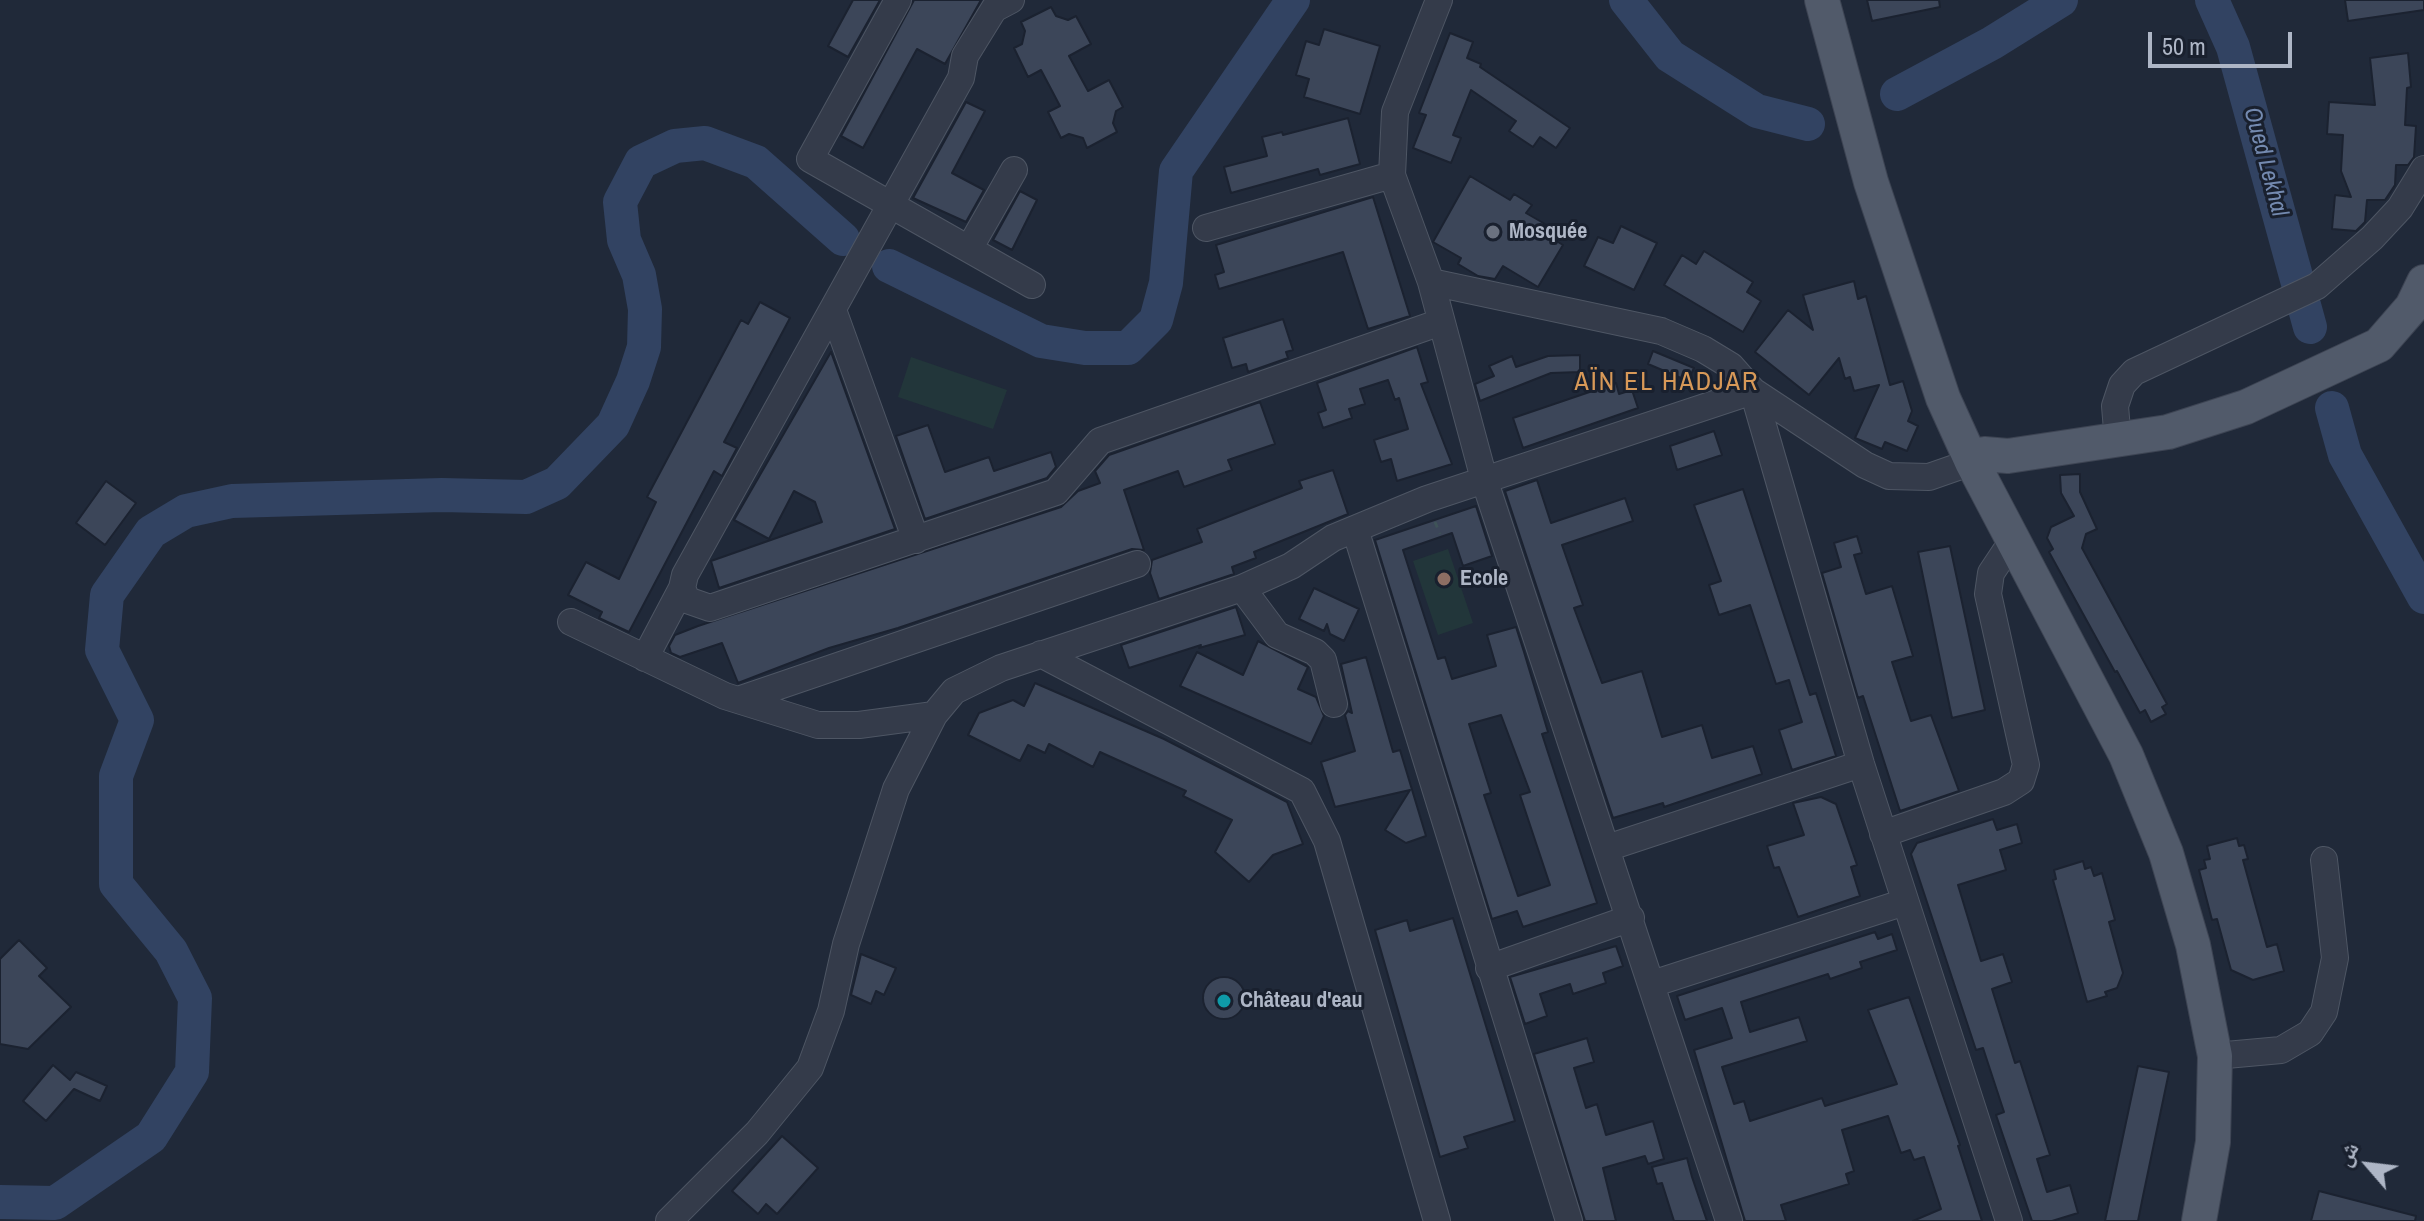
<!DOCTYPE html>
<meta charset="utf-8">
<style>
body{margin:0}
#map{position:relative;width:2424px;height:1221px;overflow:hidden;background:#202939;font-family:"Archivo Narrow","Noto Naskh Arabic",sans-serif}
canvas{display:block}
.north{position:absolute;left:2328px;top:1125px;width:80px;height:80px;-webkit-text-stroke:6px #19202e;paint-order:stroke;rotate:298deg;font-size:22px;font-weight:700;line-height:32px;text-align:center;color:#aeb6c6}
.north::after{content:'';display:block;margin:auto;width:28px;height:36px;background:#aeb6c6;clip-path:polygon(50% 0,100% 100%,50% 72%,0 100%)}
.scale{position:absolute;left:2148px;top:32px;width:144px;height:36px;box-sizing:border-box;border:4px solid #aeb6c6;border-top:0;padding-left:10px;font-size:24px;line-height:28px;white-space:nowrap;color:#aeb6c6;-webkit-text-stroke:6px #19202e;paint-order:stroke}
</style>
<div id="map">
<canvas width="2424" height="1221"></canvas>
<div class="north">ش</div>
<div class="scale">50 m</div>
</div>
<script>
const c = document.querySelector('canvas').getContext('2d');
c.lineJoin = 'round';
function paint(path, color) {
  c.fillStyle = color;
  c.fill(path, 'evenodd');
}
function shape(rows) {
  const path = new Path2D();
  for (const r of rows) {
    if (r.length === 3) {
      path.moveTo(r[0] + r[2], r[1]);
      path.arc(r[0], r[1], r[2], 0, 2 * Math.PI);
      continue;
    }
    path.moveTo(r[0], r[1]);
    for (let i = 2; i < r.length; i += 2) path.lineTo(r[i], r[i + 1]);
  }
  return path;
}
function trace(path, color, width, dash) {
  c.strokeStyle = color;
  c.lineWidth = width;
  c.lineCap = dash ? 'butt' : 'round';
  c.setLineDash(dash || []);
  c.stroke(path);
}
function write(font, color, halo, rows, align = 'center') {
  c.font = font + ' "Archivo Narrow",sans-serif';
  c.lineWidth = 6;
  c.setLineDash([]);
  c.textBaseline = 'middle';
  c.strokeStyle = halo;
  c.fillStyle = color;
  for (const [text, x, y, turn = 0] of rows) {
    c.save();
    c.translate(x, y);
    c.rotate((+turn || 0) * Math.PI / 180);
    c.textAlign = isNaN(turn) ? turn : align;
    if (halo) c.strokeText(text, 0, 0);
    c.fillText(text, 0, 0);
    c.restore();
  }
}
paint(shape([
 [911,357,1007,390,993,429,898,397],
 [1448,549,1473,623,1438,635,1413,561]
]), '#22363a');
trace(shape([
 [1626,0,1670,56,1757,111,1808,124],
 [2212,0,2233,47,2310,327],
 [1897,94,1992,43,2061,0],
 [889,266,1041,341,1085,348,1128,348,1156,320,1166,283,1176,171,1293,0],
 [2332,408,2345,455,2424,597],
 [0,1202,55,1203,151,1137,192,1072,195,998,171,951,116,884,116,776,137,720,102,650,107,595,151,532,186,511,232,501,442,495,526,497,557,483,613,425,633,381,644,347,645,309,639,275,624,240,620,202,641,162,675,146,705,143,756,162,843,239]
]), '#324362', 34);
const building = shape([
 [853,0,880,0,848,57,828,46,853,0],
 [914,0,981,0,945,64,917,49,863,148,841,136,914,0],
 [1867,0,1939,0,1940,7,1872,21,1867,0],
 [2345,0,2424,0,2424,10,2348,21,2345,0],
 [1051,7,1056,16,1068,20,1076,16,1091,44,1069,56,1088,91,1109,80,1123,107,1116,111,1113,123,1117,132,1087,148,1083,138,1069,134,1061,138,1048,112,1060,106,1041,70,1028,77,1014,48,1022,44,1025,31,1021,22,1051,7],
 [1324,29,1380,46,1360,114,1304,97,1309,79,1296,75,1306,41,1319,45,1324,29],
 [1450,33,1473,42,1467,58,1481,64,1480,67,1570,128,1556,148,1540,137,1533,147,1509,131,1516,121,1471,90,1453,135,1461,138,1451,163,1413,148,1426,115,1419,113,1450,33],
 [2408,53,2411,87,2407,88,2405,125,2416,126,2414,157,2408,165,2396,165,2395,185,2385,200,2367,200,2365,222,2356,231,2332,229,2335,195,2351,197,2341,171,2343,135,2327,134,2329,102,2375,105,2370,58,2408,53],
 [966,102,985,111,952,173,984,190,966,222,913,198,966,102],
 [1348,118,1360,164,1320,175,1318,169,1231,193,1224,167,1267,156,1262,137,1282,132,1283,135,1348,118],
 [1470,176,1510,200,1514,194,1532,205,1526,213,1552,228,1548,236,1563,245,1538,287,1503,266,1495,279,1478,276,1458,264,1461,258,1433,242,1470,176],
 [1020,191,1037,200,1012,250,993,240,1020,191],
 [1373,197,1410,316,1368,329,1343,252,1219,289,1215,275,1224,272,1216,245,1373,197],
 [1621,226,1657,243,1634,290,1584,266,1598,237,1613,243,1621,226],
 [1704,251,1753,282,1747,292,1761,301,1743,332,1664,285,1682,255,1696,264,1704,251],
 [1854,281,1858,299,1866,296,1890,385,1903,381,1912,411,1908,421,1918,426,1907,451,1885,442,1882,449,1855,438,1879,385,1854,391,1850,377,1845,379,1839,358,1809,395,1755,352,1788,310,1813,330,1803,295,1854,281],
 [760,302,790,318,724,442,737,448,722,476,714,471,629,632,599,618,602,612,568,595,586,562,619,579,656,502,647,497,741,320,748,324,760,302],
 [1283,319,1293,350,1286,352,1288,358,1248,372,1246,364,1232,368,1223,338,1283,319],
 [1417,347,1428,382,1421,384,1452,464,1397,481,1391,459,1381,462,1374,440,1408,429,1399,398,1395,400,1388,380,1360,389,1365,404,1349,409,1352,418,1323,428,1318,413,1326,410,1317,383,1417,347],
 [1653,351,1694,368,1688,381,1648,364,1653,351],
 [831,352,895,529,719,588,711,561,822,522,815,502,794,491,769,539,734,520,831,352],
 [1580,355,1580,372,1551,373,1480,401,1475,384,1494,376,1489,366,1512,356,1516,367,1548,356,1580,355],
 [1616,383,1619,394,1632,390,1638,408,1523,448,1513,418,1616,383],
 [1260,402,1275,444,1228,460,1232,470,1184,487,1178,471,1124,490,1144,550,1132,549,898,628,829,648,738,683,722,643,680,657,671,653,669,646,675,635,698,626,1061,507,1078,491,1100,483,1095,471,1109,455,1260,402],
 [928,425,945,472,989,457,994,471,1051,452,1056,467,1047,478,925,519,896,436,928,425],
 [1714,431,1722,455,1677,470,1670,446,1714,431],
 [1333,470,1348,514,1254,552,1256,558,1232,567,1234,574,1159,599,1150,573,1152,560,1202,542,1197,529,1302,488,1299,481,1333,470],
 [2080,474,2080,492,2097,529,2086,534,2082,548,2167,704,2162,707,2166,714,2151,722,2145,710,2140,713,2117,671,2115,672,2049,552,2053,549,2047,538,2051,527,2074,516,2061,493,2060,475,2080,474],
 [1537,480,1551,523,1625,498,1633,521,1562,545,1583,605,1574,608,1602,683,1642,671,1662,737,1702,725,1712,758,1753,746,1762,774,1664,807,1663,803,1613,818,1505,491,1537,480],
 [106,481,136,503,105,545,76,523,106,481],
 [1743,489,1810,695,1816,693,1836,756,1792,770,1779,730,1802,722,1789,680,1776,684,1750,605,1719,615,1709,585,1721,581,1694,505,1743,489],
 [1476,506,1492,556,1463,566,1452,533,1403,550,1438,659,1445,657,1452,679,1496,666,1487,635,1516,627,1524,652,1548,732,1542,734,1597,903,1523,927,1517,911,1492,919,1375,540,1476,506],
 [1501,715,1530,792,1520,795,1550,885,1518,896,1484,795,1491,793,1469,724,1501,715],
 [1857,536,1862,553,1854,555,1866,594,1892,586,1913,656,1892,662,1911,721,1931,715,1959,791,1900,811,1863,696,1858,698,1822,573,1841,567,1834,543,1857,536],
 [1950,546,1985,710,1952,718,1918,552,1950,546],
 [1314,588,1359,609,1344,641,1330,634,1327,624,1324,631,1299,619,1314,588],
 [1236,607,1245,635,1199,648,1201,645,1129,668,1121,645,1236,607],
 [1258,641,1308,667,1298,689,1316,697,1324,716,1311,744,1180,686,1197,652,1243,675,1258,641],
 [1366,657,1393,752,1400,750,1426,836,1406,843,1385,830,1410,790,1335,807,1321,762,1355,751,1345,715,1348,711,1352,713,1341,664,1366,657],
 [1035,683,1164,739,1287,802,1303,844,1273,855,1249,882,1215,852,1232,820,1183,796,1186,791,1100,752,1093,767,1049,744,1045,753,1028,745,1020,761,968,735,979,713,1013,700,1024,706,1035,683],
 [1821,797,1836,804,1857,865,1851,867,1860,896,1798,917,1779,867,1774,868,1767,846,1804,835,1793,803,1821,797],
 [1993,819,1997,830,2017,824,2022,843,2000,850,2006,870,1958,885,1981,961,2003,954,2012,982,1992,989,2015,1063,2020,1061,2050,1155,2037,1159,2047,1192,2070,1185,2078,1213,2052,1221,2032,1221,1996,1115,2004,1112,1983,1048,1976,1050,1911,854,1917,843,1993,819],
 [2237,838,2239,846,2244,845,2248,859,2243,860,2267,947,2277,944,2284,971,2253,980,2231,970,2217,919,2212,920,2199,870,2206,868,2204,860,2210,859,2207,846,2237,838],
 [2083,861,2085,869,2091,867,2094,876,2102,873,2115,920,2109,922,2123,973,2117,988,2105,992,2107,996,2087,1002,2053,880,2056,879,2054,870,2083,861],
 [1453,918,1515,1121,1464,1137,1468,1148,1440,1157,1375,930,1407,920,1410,931,1453,918],
 [1875,932,1878,939,1892,934,1897,950,1860,962,1862,968,1830,979,1828,974,1741,1002,1750,1032,1799,1017,1807,1041,1722,1067,1734,1104,1744,1101,1750,1121,1822,1098,1825,1106,1897,1084,1868,1010,1909,997,1960,1145,1958,1146,1982,1221,1913,1221,1941,1209,1924,1157,1914,1160,1910,1150,1901,1153,1888,1116,1842,1130,1854,1171,1846,1174,1849,1184,1781,1205,1786,1221,1745,1221,1694,1050,1732,1038,1722,1008,1685,1020,1677,996,1875,932],
 [19,940,47,968,39,976,71,1007,28,1049,0,1044,0,959,19,940],
 [1616,946,1623,966,1603,973,1606,983,1573,994,1570,984,1540,994,1547,1016,1525,1024,1510,977,1616,946],
 [861,954,896,968,884,995,876,991,871,1004,851,995,861,954],
 [1224,998,21],
 [1587,1038,1594,1062,1574,1068,1586,1108,1597,1104,1606,1135,1653,1121,1664,1159,1648,1164,1645,1156,1603,1168,1616,1221,1585,1221,1534,1054,1587,1038],
 [53,1065,70,1080,76,1072,107,1086,100,1101,74,1089,46,1121,23,1101,53,1065],
 [2138,1066,2169,1072,2143,1196,2138,1221,2105,1221,2138,1066],
 [782,1136,818,1168,777,1214,766,1204,758,1214,732,1191,782,1136],
 [1687,1158,1692,1177,1707,1221,1674,1221,1662,1183,1657,1184,1652,1167,1687,1158],
 [2319,1191,2416,1216,2415,1221,2311,1221,2319,1191]
]);
paint(building, '#3c4659');
trace(building, '#1b2230', 2);
const minor = shape([
 [898,0,810,159,1032,285],
 [1011,0,994,9,965,56,961,78,685,575,682,588,687,600,710,608,1056,492,1100,441,1441,322],
 [1439,0,1395,112,1392,175,1431,282,1484,479,1729,1221],
 [1206,228,1392,175],
 [969,249,1014,170],
 [1431,282,1661,331,1703,349,1731,366,1753,391,1865,465,1889,476,1929,477,1972,462],
 [833,310,916,540],
 [2118,442,2115,406,2122,385,2134,372,2317,286,2372,238,2400,208,2424,169],
 [1355,529,1569,1221],
 [1242,588,1277,635,1315,652,1323,660,1334,704],
 [571,622,725,696,818,725,859,725,934,715],
 [1041,654,1302,791,1327,841,1437,1221],
 [645,658,682,588],
 [738,700,1137,564],
 [1883,834,2004,792,2021,781,2026,765,1988,594,1991,573,2013,540],
 [1607,848,1861,764],
 [1489,968,1631,918],
 [1652,984,1905,902],
 [2215,1056,2281,1050,2310,1033,2324,1012,2335,958,2324,860],
 [669,1221,757,1133,810,1068,831,1011,846,944,896,789,934,715,954,691,1001,668,1242,588,1291,566,1333,538,1427,499,1753,391,1861,764,2009,1221]
]);
const major = shape([
 [1822,0,1871,182,1943,398,1972,462,2126,755,2166,853,2193,945,2215,1056,2213,1142,2199,1221],
 [1972,462,1984,454,2008,456,2168,432,2246,407,2379,345,2412,307,2424,282]
]);
trace(minor, '#4e5664', 28);
trace(major, '#3d4453', 36);
trace(shape([
 [1435,522,1440,534]
]), '#3f5358', 3, [6, 6]);
trace(minor, '#343b4a', 26);
trace(major, '#515a6a', 34);
for (const [x, y, r, color] of [
 [1493,232,8,"#6b7280"],
 [1444,579,8,"#8d6e63"],
 [1224,1001,8,"#0f9aa8"]
]) {
  const dot = new Path2D();
  dot.arc(x, y, r, 0, 2 * Math.PI);
  c.fillStyle = color;
  c.fill(dot);
  trace(dot, '#19202e', 3);
}
write('bold 22px', '#aeb6c6', '#19202e', [
 ["Mosquée",1509,232],
 ["Ecole",1460,579],
 ["Château d'eau",1240,1001]
], 'left');
write('italic 24px', '#748ab0', '#19202e', [
 ["Oued Lekhal",2265,162,75]
]);
c.letterSpacing = '2px';
write('26px', '#d89958', '#19202e', [
 ["AÏN EL HADJAR",1667,383]
]);
c.letterSpacing = '0px';
</script>
